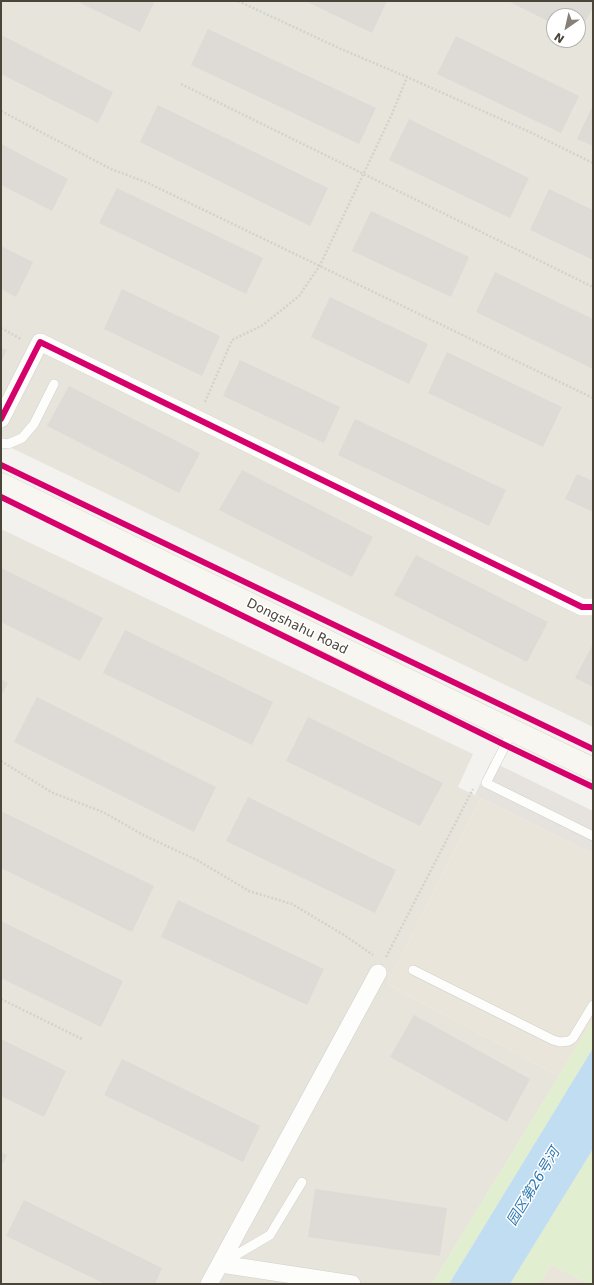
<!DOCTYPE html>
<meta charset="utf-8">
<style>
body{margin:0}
#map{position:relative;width:594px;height:1285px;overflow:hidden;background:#f4f2ee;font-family:"DejaVu Sans",sans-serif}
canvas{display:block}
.frame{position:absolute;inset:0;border:2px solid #4b4439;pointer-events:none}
.north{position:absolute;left:546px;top:8px;width:40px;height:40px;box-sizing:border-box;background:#fff;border:1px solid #b7b4b0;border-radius:50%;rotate:214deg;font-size:11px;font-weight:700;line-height:16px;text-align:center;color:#4b4439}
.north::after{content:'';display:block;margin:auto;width:14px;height:18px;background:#868178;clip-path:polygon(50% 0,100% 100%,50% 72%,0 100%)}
</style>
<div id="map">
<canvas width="594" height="1285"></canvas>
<div class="frame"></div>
<div class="north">N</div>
</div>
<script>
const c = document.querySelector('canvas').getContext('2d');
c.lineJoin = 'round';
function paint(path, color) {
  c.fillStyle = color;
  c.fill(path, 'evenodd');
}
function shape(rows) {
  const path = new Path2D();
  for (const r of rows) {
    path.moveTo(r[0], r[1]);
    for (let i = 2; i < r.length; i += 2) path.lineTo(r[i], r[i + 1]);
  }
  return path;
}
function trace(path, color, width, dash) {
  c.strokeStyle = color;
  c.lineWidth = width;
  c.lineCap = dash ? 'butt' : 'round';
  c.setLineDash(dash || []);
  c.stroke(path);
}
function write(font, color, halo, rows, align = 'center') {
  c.font = font + ' "DejaVu Sans","Noto Sans SC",sans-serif';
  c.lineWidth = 3;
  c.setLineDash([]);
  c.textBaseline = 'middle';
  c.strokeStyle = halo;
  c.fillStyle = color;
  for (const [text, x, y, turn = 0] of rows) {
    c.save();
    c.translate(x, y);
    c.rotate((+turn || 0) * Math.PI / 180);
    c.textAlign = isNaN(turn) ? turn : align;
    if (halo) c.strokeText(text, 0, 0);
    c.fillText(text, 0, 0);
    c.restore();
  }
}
paint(shape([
 [1,1,593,1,593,727,1,443,1,363,7,350,1,347],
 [554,16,578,16,578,40,554,40],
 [1,529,473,754,458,787,481,798,387,984,559,1076,432,1284,1,1284]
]), '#e7e4dc');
paint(shape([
 [481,798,593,853,593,1020,559,1076,387,984],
 [551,1265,590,1284,539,1284]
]), '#eae5da');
paint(shape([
 [593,1020,593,1048,449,1284,432,1284],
 [593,1149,593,1284,590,1284,551,1265,539,1284,510,1284]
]), '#e1eecf');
paint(shape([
 [491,761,593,811,593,853,475,795]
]), '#e6e3df');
paint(shape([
 [593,1048,593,1149,510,1284,449,1284]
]), '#c0ddf1');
paint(shape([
 [76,1,151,1,154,3,140,32],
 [305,1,387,1,372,33],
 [508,1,593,1,593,7,578,37,578,16,554,16,554,24],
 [208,29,376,108,359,144,191,65],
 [1,35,113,92,98,123,1,74],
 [456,36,579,96,561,133,437,74],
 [158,105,328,188,310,226,140,142],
 [593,105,593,146,577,139],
 [409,119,529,178,510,218,389,160],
 [1,144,68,179,52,211,1,185],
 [117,188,263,258,246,294,99,223],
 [549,189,593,210,593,260,530,230],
 [371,211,469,257,451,297,352,251],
 [1,246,33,262,16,297,1,289],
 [495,272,593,319,593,369,476,312],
 [122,289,220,336,202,376,104,329],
 [330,297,428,344,409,384,311,337],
 [1,347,7,350,1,363],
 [447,352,562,407,543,447,428,393],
 [240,360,340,407,324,443,223,396],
 [69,386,200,453,179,493,47,426],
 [355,419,506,490,489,526,338,455],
 [242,470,373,537,352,577,219,510],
 [577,474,593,481,593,512,565,499],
 [416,555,548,622,527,662,394,595],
 [1,568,103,618,80,661,1,622],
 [125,630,273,702,252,745,103,673],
 [593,644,593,687,575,678],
 [1,679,8,683,1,696],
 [37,697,216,787,194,832,14,742],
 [308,717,443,783,420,826,286,761],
 [248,797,396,870,375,913,226,841],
 [1,811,154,886,132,932,1,868],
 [178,900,324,969,307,1005,161,937],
 [1,921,123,981,101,1027,1,978],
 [414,1015,530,1079,507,1122,390,1057],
 [1,1039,66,1071,44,1117,1,1096],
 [122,1059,260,1126,243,1162,104,1095],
 [1,1152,7,1155,1,1167],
 [315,1189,447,1208,440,1256,308,1237],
 [24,1200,162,1268,155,1284,105,1284,6,1236]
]), '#dedbd6');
const lane = shape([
 [1,443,8,444,22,438,34,424,54,384],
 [513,730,486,783,593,836],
 [413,970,553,1040,560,1042,569,1041,573,1038,593,1005],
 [224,1262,270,1235,302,1182]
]);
const street = shape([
 [1,419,40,342,582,607,593,607],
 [221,1264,352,1284],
 [209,1284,378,973]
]);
const secondary = shape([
 [1,484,593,769]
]);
trace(lane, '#d2d0cb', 10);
trace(street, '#d2d0cb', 18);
trace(secondary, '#d3cfc5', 23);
trace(shape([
 [238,1,341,49,407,77,532,133,593,163],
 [181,84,593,287],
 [1,111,111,169,148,183,593,398],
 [1,328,21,339],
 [205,402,232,340,263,325,299,296,320,265,392,114,407,77],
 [1,761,53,793,103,812,143,835,197,860,249,891,292,904,344,935,373,955],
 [386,957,473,789],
 [1,999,82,1039]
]), '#d3d2cc', 2.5, [2, 2]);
trace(lane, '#fdfdfc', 9);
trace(street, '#fdfdfc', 17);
trace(secondary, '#f7f6f1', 22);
trace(shape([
 [1,419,40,342,582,607,593,607],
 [1,465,593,749],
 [1,497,505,745,593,787]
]), '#d6006c', 6);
write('13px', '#4b4439', '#fff', [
 ["Dongshahu Road",297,627,26]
]);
write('italic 14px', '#2e7ab2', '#fff', [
 ["园区第26号河",534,1187,-59]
]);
</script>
